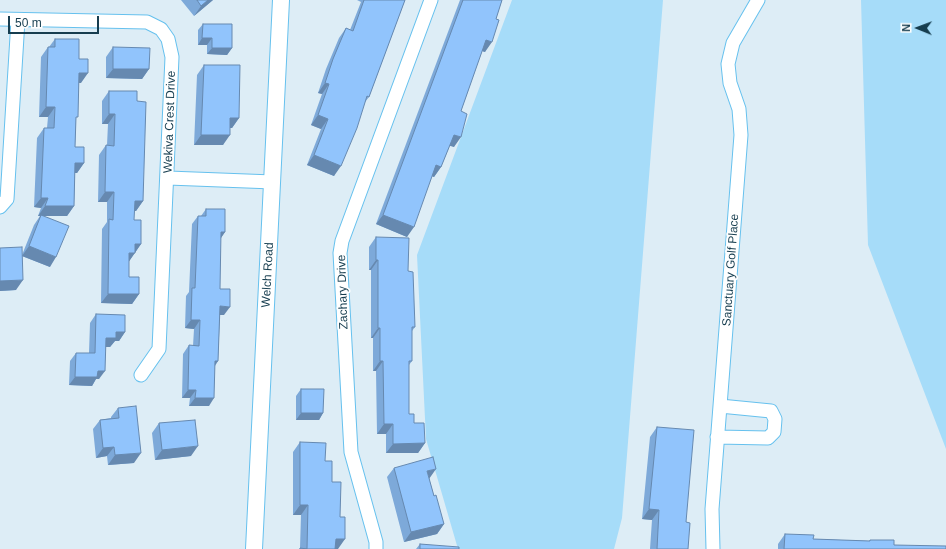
<!DOCTYPE html>
<style>
body{margin:0}
#map{position:relative;width:946px;height:549px;overflow:hidden;background:#ddedf6;font-family:Arial,sans-serif}
canvas{display:block}
.north{position:absolute;left:898px;top:8px;width:40px;height:40px;-webkit-text-stroke:3px #fff;paint-order:stroke;rotate:271deg;font-size:11px;font-weight:700;line-height:16px;text-align:center;color:#163d4f}
.north::after{content:'';display:block;margin:auto;width:14px;height:18px;background:#163d4f;clip-path:polygon(50% 0,100% 100%,50% 72%,0 100%)}
.scale{position:absolute;left:8px;top:16px;width:91px;height:18px;box-sizing:border-box;border:2px solid #163d4f;border-top:0;padding-left:5px;font-size:12px;line-height:14px;white-space:nowrap;color:#163d4f;-webkit-text-stroke:3px #fff;paint-order:stroke}
</style>
<div id="map">
<canvas width="946" height="549"></canvas>
<div class="north">N</div>
<div class="scale">50 m</div>
</div>
<script>
const c = document.querySelector('canvas').getContext('2d');
c.lineJoin = 'round';
function paint(path, color) {
  c.fillStyle = color;
  c.fill(path, 'evenodd');
}
function shape(rows) {
  const path = new Path2D();
  for (const r of rows) {
    path.moveTo(r[0], r[1]);
    for (let i = 2; i < r.length; i += 2) path.lineTo(r[i], r[i + 1]);
  }
  return path;
}
function trace(path, color, width, dash) {
  c.strokeStyle = color;
  c.lineWidth = width;
  c.lineCap = dash ? 'butt' : 'round';
  c.setLineDash(dash || []);
  c.stroke(path);
}
function write(font, color, halo, rows, align = 'center') {
  c.font = font + ' Arial,sans-serif';
  c.lineWidth = 3.5;
  c.setLineDash([]);
  c.textBaseline = 'middle';
  c.strokeStyle = halo;
  c.fillStyle = color;
  for (const [text, x, y, turn = 0] of rows) {
    c.save();
    c.translate(x, y);
    c.rotate((+turn || 0) * Math.PI / 180);
    c.textAlign = isNaN(turn) ? turn : align;
    if (halo) c.strokeText(text, 0, 0);
    c.fillText(text, 0, 0);
    c.restore();
  }
}
paint(shape([
 [512,0,663,0,622,518,614,549,458,549,426,439,417,255],
 [861,0,946,0,946,449,868,245]
]), '#a6dcf9');
const minor = shape([
 [0,19,147,22,161,29,168,39,172,57,159,349,141,375],
 [168,178,273,182],
 [0,207,7,199,18,20],
 [717,437,768,438,774,432,775,419,771,411,720,406],
 [376,549,376,542,351,452,340,253,342,241,431,0],
 [713,549,712,509,741,135,739,109,730,83,728,64,733,43,758,0]
]);
const tertiary = shape([
 [254,549,281,0]
]);
trace(minor, '#66c1ee', 15);
trace(tertiary, '#66c1ee', 18);
trace(minor, '#fff', 13);
trace(tertiary, '#fff', 16);
paint(shape([
 [181,0,213,0,194,16],
 [357,0,405,0,369,97,365,102,334,176,307,165,321,129,311,125,322,94,318,93,326,69,339,38,346,28,350,30,361,2],
 [460,0,502,0,485,52,482,51,461,111,454,147,450,145,441,167,434,177,432,176,407,237,376,224],
 [203,24,232,48,227,55,207,54,207,45,198,45,198,30],
 [55,39,79,59,81,83,79,83,76,120,75,147,84,163,77,173,75,173,74,206,67,216,43,216,50,267,22,256,16,290,0,291,0,248,22,255,34,225,40,216,38,216,41,208,34,207,37,138,44,128,47,128,48,117,39,117,41,57,48,47,49,47],
 [113,47,149,69,142,79,106,78,106,57],
 [204,65,239,118,232,128,230,128,223,145,194,145,197,75],
 [109,91,137,101,143,201,136,211,134,211,134,220,141,244,129,261,129,277,139,294,132,304,101,303,102,229,107,222,107,202,98,202,99,155,106,145,107,145,108,124,102,124,102,101],
 [206,209,225,232,220,239,220,289,224,315,220,315,218,361,215,366,209,406,189,406,190,398,182,398,183,354,189,345,193,346,194,329,185,328,186,296,189,292,192,224,198,216,201,216],
 [376,237,408,271,415,327,412,331,412,361,409,365,409,414,425,443,418,453,386,453,386,434,377,434,376,371,373,371,373,338,371,338,371,270,369,270,369,247],
 [96,314,125,332,119,341,115,341,110,347,106,347,99,379,96,379,92,386,69,385,70,361,76,353,89,353,90,323],
 [301,389,323,413,319,420,296,420,296,396],
 [118,408,134,463,108,465,107,456,96,458,93,429,100,420,111,418,111,417],
 [159,423,191,456,155,460,152,433],
 [657,427,686,522,688,549,650,549,652,520,642,519,650,437],
 [300,442,325,461,332,482,338,549,299,549,300,548,301,515,293,515,293,452],
 [394,468,429,478,434,496,444,524,437,534,404,542,387,477],
 [785,534,813,539,869,541,870,540,894,545,946,549,778,549,778,544],
 [420,544,459,549,416,549]
]), '#7da9d9');
paint(shape([
 [208,0,213,0,194,16,201,6],
 [202,38,212,38,207,45,198,45],
 [486,40,492,42,485,52,479,50],
 [212,48,232,48,227,55,207,54],
 [113,69,149,69,142,79,106,78],
 [79,73,88,73,81,83,72,83],
 [325,83,329,84,322,94,318,93],
 [46,107,55,107,48,117,39,117],
 [109,114,115,114,108,124,102,124],
 [318,115,328,119,321,129,311,125],
 [230,118,239,118,232,128,223,128],
 [201,135,230,135,223,145,194,145],
 [454,135,461,137,454,147,447,145],
 [314,155,341,166,334,176,307,165],
 [75,163,84,163,77,173,68,173],
 [436,165,441,167,434,177,429,175],
 [105,192,114,192,107,202,98,202],
 [41,198,48,198,41,208,34,207],
 [135,201,143,201,136,211,128,211],
 [45,206,74,206,67,216,38,216],
 [383,215,414,227,407,237,376,224],
 [221,232,225,232,219,241],
 [135,244,141,244,128,263,129,254],
 [29,246,56,257,50,267,22,256],
 [376,260,378,260,371,270,369,270],
 [23,280,16,290,0,291,0,281],
 [108,294,139,294,132,304,101,303],
 [220,306,230,307,224,315,214,315],
 [191,320,200,320,194,329,185,328],
 [378,328,380,328,373,338,371,338],
 [116,332,125,332,119,341,115,341,110,347,100,347,106,338],
 [215,361,218,361,212,369],
 [380,361,383,361,376,371,373,371],
 [98,371,105,371,99,379,96,379,92,386,69,385,75,377],
 [188,390,196,390,190,398,182,398],
 [195,398,214,398,209,406,189,406],
 [301,413,323,413,319,420,296,420],
 [384,424,393,424,386,434,377,434],
 [425,443,418,453,386,453,393,444],
 [198,446,191,456,155,460,162,450],
 [114,447,107,456,96,458,103,448],
 [141,453,134,463,108,465,115,455],
 [436,469,429,479,427,471],
 [300,505,308,505,301,515,293,515],
 [649,509,659,510,652,520,642,519],
 [444,524,437,534,404,542,411,532],
 [336,539,345,539,338,549,329,549]
]), '#6689b0');
const building = shape([
 [197,0,208,0,201,6,197,0],
 [364,0,405,0,369,97,367,96,357,128,341,166,314,155,328,119,318,115,329,84,325,83,333,59,346,28,353,31,364,0],
 [463,0,502,0,496,19,499,20,492,42,486,40,461,111,467,114,461,137,454,135,441,167,436,165,414,227,383,215,463,0],
 [203,24,232,24,232,48,212,48,212,38,202,38,203,24],
 [55,39,79,39,79,59,88,59,88,73,79,73,78,117,76,117,75,147,84,147,84,163,75,163,74,206,45,206,48,198,41,198,44,128,54,128,55,107,46,107,48,47,55,47,55,39],
 [113,47,150,48,149,69,113,69,113,47],
 [204,65,240,65,239,118,230,118,230,135,201,135,204,65],
 [109,91,137,91,137,101,146,102,143,201,135,201,134,220,141,220,141,244,135,244,135,253,129,253,129,277,139,277,139,294,108,294,109,219,113,220,114,192,105,192,106,145,114,146,115,114,109,114,109,91],
 [206,209,225,209,225,232,221,232,220,289,230,289,230,307,220,306,218,361,215,361,214,398,195,398,196,390,188,390,189,345,199,346,200,320,191,320,192,288,195,288,198,216,206,216,206,209],
 [41,215,69,226,56,257,29,246,41,215],
 [376,237,409,238,408,271,413,272,415,327,412,327,412,361,409,361,409,414,414,414,414,423,424,423,425,443,393,444,393,424,384,424,383,361,380,361,380,328,378,328,378,260,376,260,376,237],
 [22,247,23,280,0,281,0,248,22,247],
 [96,314,125,315,125,332,116,332,116,338,106,338,105,371,98,371,97,377,75,377,76,353,95,353,96,314],
 [301,389,324,389,323,413,301,413,301,389],
 [136,406,141,453,115,455,114,447,103,448,100,420,119,418,118,408,136,406],
 [195,420,198,446,162,450,159,423,195,420],
 [657,427,694,430,686,522,690,523,688,549,657,549,659,510,649,509,657,427],
 [300,442,326,443,325,461,332,461,332,482,341,482,340,517,345,517,345,539,336,539,335,549,300,549,300,548,307,549,308,505,300,505,300,442],
 [433,457,436,469,427,471,434,496,436,495,444,524,411,532,394,468,433,457],
 [785,534,814,535,813,539,870,541,870,540,894,540,894,545,946,546,946,549,784,549,785,534],
 [420,544,459,547,459,549,420,549,420,544]
]);
paint(building, '#91c4fc');
trace(building, '#6689b0', 1);
write('12px', '#163d4f', '#fff', [
 ["Wekiva Crest Drive",170,122,-88],
 ["Sanctuary Golf Place",731,270,-86],
 ["Welch Road",268,275,-87],
 ["Zachary Drive",343,292,-92]
]);
</script>
